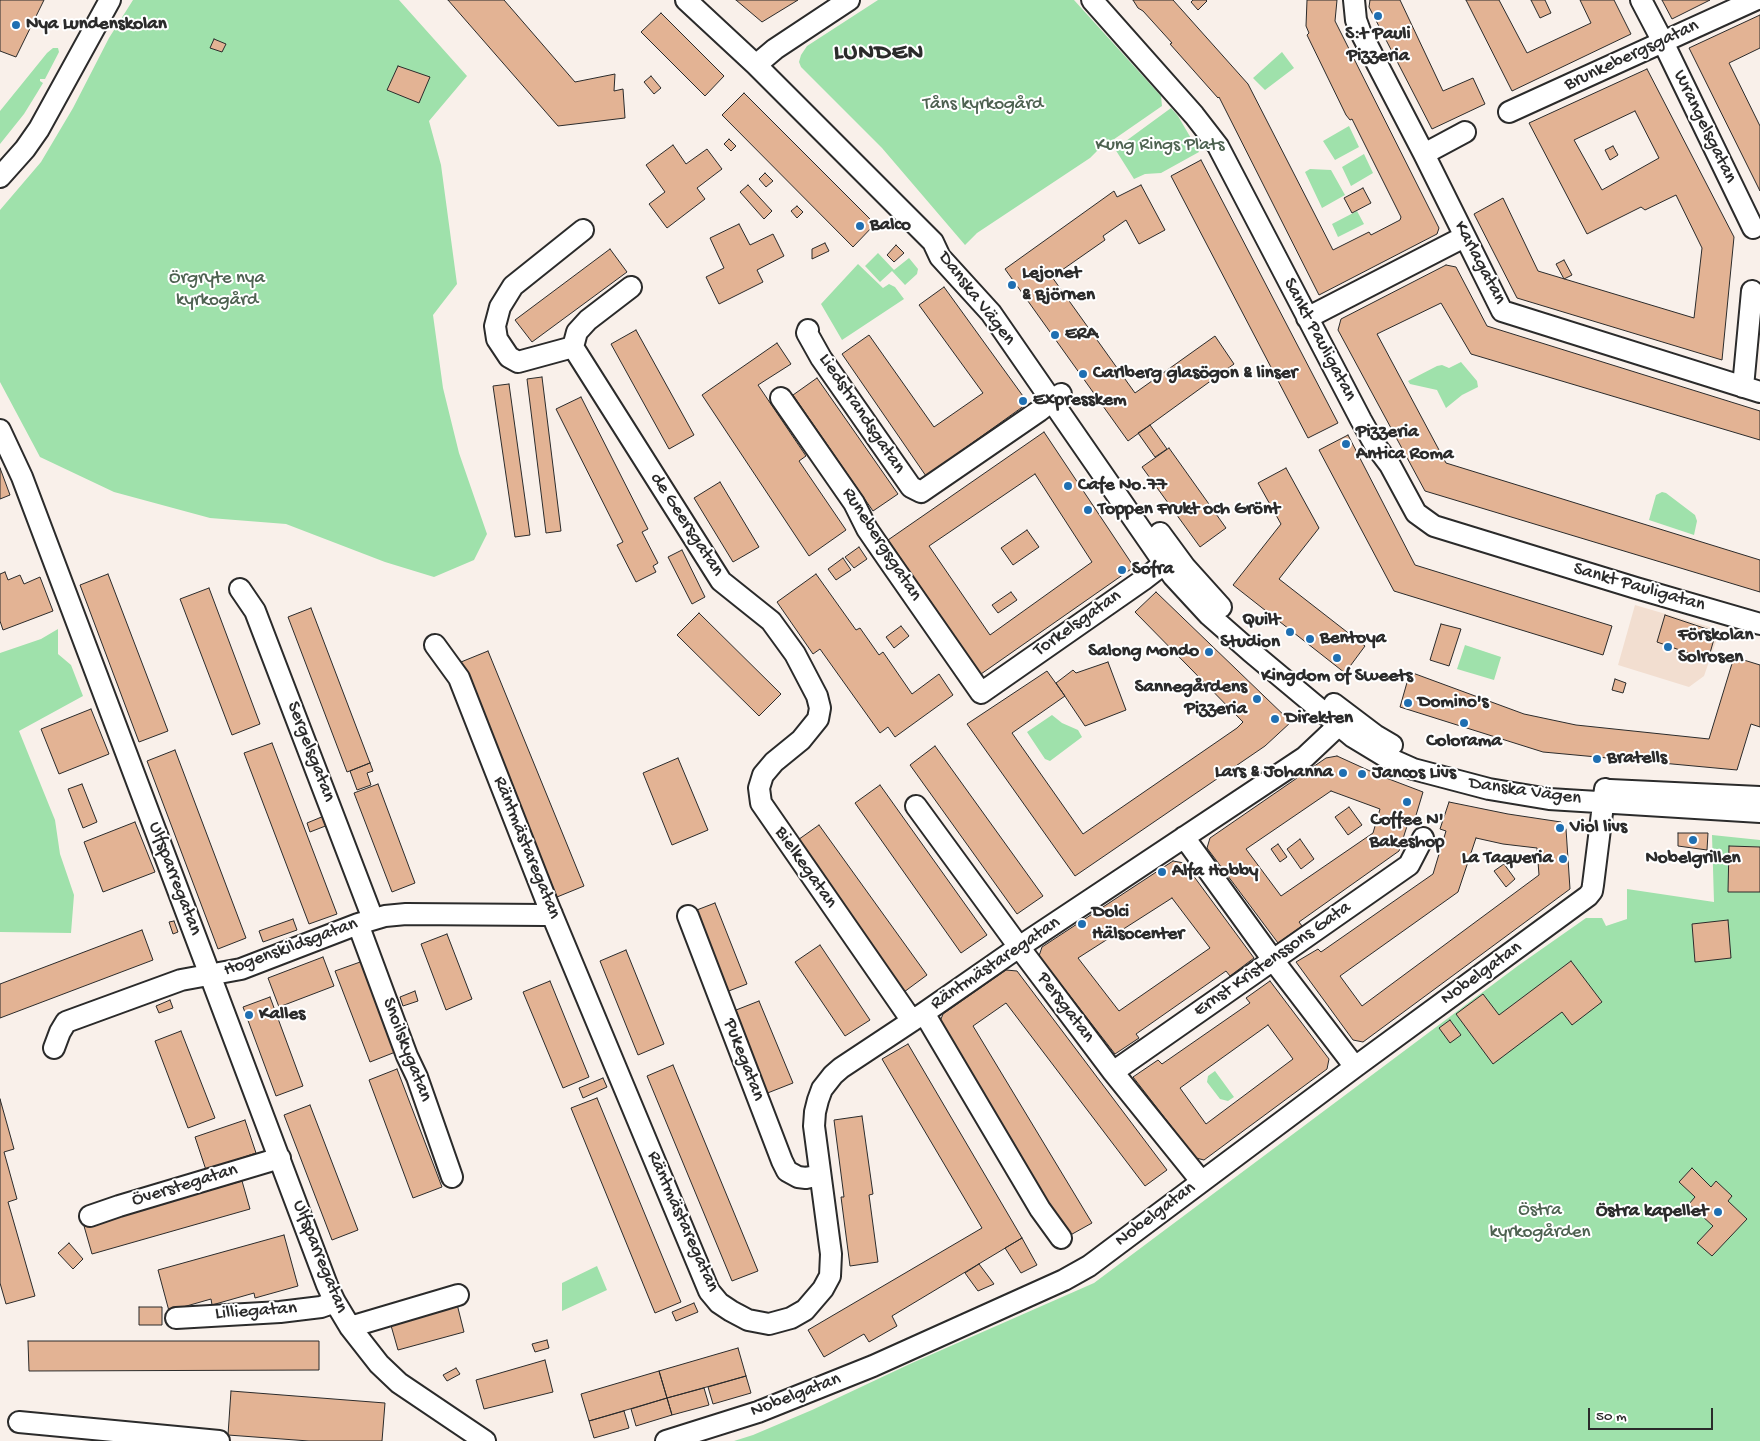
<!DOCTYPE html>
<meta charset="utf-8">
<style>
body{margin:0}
#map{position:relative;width:1760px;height:1441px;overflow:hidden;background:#f9f0ea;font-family:"Gochi Hand",sans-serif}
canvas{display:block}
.scale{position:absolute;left:1588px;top:1408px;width:125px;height:22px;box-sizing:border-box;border:2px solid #2b2b2b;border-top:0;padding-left:6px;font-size:15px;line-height:18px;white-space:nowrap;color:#2b2b2b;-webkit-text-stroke:4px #fff;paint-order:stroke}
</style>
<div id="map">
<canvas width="1760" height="1441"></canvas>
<div class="scale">50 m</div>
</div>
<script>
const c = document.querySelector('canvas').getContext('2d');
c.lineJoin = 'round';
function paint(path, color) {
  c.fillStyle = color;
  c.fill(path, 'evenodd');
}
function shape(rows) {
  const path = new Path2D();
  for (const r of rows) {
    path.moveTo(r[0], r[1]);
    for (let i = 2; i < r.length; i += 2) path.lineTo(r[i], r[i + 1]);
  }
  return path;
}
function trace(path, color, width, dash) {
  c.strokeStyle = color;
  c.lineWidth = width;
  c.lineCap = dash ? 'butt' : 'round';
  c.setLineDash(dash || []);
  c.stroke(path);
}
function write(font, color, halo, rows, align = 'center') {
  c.font = font + ' "Gochi Hand",sans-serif';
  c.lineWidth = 4;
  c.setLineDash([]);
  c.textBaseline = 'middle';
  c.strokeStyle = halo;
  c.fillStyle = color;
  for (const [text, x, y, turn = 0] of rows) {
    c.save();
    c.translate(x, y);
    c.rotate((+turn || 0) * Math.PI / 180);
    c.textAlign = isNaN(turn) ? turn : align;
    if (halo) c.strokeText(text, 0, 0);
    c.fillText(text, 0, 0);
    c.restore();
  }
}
paint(shape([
 [1635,605,1720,630,1704,676,1689,687,1618,665]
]), '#f2ded0');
paint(shape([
 [133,0,399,0,467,76,429,121,441,165,457,284,433,315,443,388,459,453,487,534,474,560,434,577,385,562,286,524,210,518,114,492,40,457,0,382,0,210,41,162,73,108,109,38],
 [878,0,1074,0,1161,96,1162,106,1097,151,1090,158,977,233,965,245,882,148,801,67,799,62,801,55,807,46],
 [53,48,58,48,59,52,45,79,40,79,40,81,43,83,37,93,24,114,0,144,0,111,47,53],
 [1282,52,1294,68,1265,90,1253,78],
 [1171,108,1178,116,1199,152,1161,173,1145,174,1134,179,1115,149],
 [1349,126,1359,147,1335,160,1323,141],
 [1364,154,1373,173,1351,186,1342,167],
 [1310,169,1331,170,1345,195,1322,208,1305,172],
 [1357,211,1364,224,1338,237,1332,224],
 [878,253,894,270,909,258,918,269,917,274,905,285,892,271,880,282,865,266],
 [858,264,883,288,889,284,895,287,904,299,842,340,821,304],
 [1461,362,1477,381,1478,387,1462,395,1446,408,1437,390,1410,384,1408,381,1437,366,1442,365,1449,368],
 [1662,492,1666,493,1695,515,1697,521,1694,535,1649,520,1656,495],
 [58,629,58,654,71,665,83,696,19,731,55,820,60,854,74,895,71,933,0,932,0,653,41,639],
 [1465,645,1501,657,1494,680,1457,669],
 [1052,715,1062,723,1078,730,1082,737,1050,761,1045,759,1027,732],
 [1712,835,1760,840,1760,1441,734,1441,753,1435,812,1410,912,1363,1094,1283,1519,965,1586,918,1602,918,1606,926,1627,919,1627,889,1714,902],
 [1215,1071,1234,1097,1228,1101,1220,1099,1207,1082,1208,1076],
 [597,1266,607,1290,562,1311,562,1283]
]), '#9fe1ab');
const building = shape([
 [0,0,44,0,16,57,0,51,0,0],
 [448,0,504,0,575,82,615,74,614,91,623,89,625,118,558,126,448,0],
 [736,0,798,0,762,22,736,0],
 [1133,0,1173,0,1248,84,1333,250,1369,232,1371,235,1400,220,1401,217,1352,119,1350,120,1346,115,1307,35,1309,33,1306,26,1307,0,1337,0,1335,21,1439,228,1437,234,1319,295,1219,97,1218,98,1170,44,1172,43,1143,11,1138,8,1133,0],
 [1193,0,1206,0,1207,1,1198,10,1191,2,1193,0],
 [1370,0,1400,0,1443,91,1473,78,1485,104,1432,129,1369,7,1370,0],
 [1466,0,1499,0,1527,53,1591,23,1580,0,1614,0,1631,34,1512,91,1466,0],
 [1531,0,1545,0,1551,13,1540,18,1531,0],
 [1662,0,1710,0,1672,19,1662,0],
 [661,13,724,76,705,96,641,32,661,13],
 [1760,15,1760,48,1729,63,1760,126,1760,191,1689,48,1760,15],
 [214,39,226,44,222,52,210,48,214,39],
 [398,66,430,77,419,103,387,90,398,66],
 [1647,69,1734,237,1722,360,1517,298,1474,214,1503,198,1538,271,1694,318,1702,248,1676,195,1645,210,1641,207,1587,234,1529,123,1647,69],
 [1635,111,1659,158,1602,190,1574,140,1635,111],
 [651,76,661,88,654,94,644,82,651,76],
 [744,93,875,224,853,247,722,115,744,93],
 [729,139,736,146,731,151,724,144,729,139],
 [673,145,686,164,707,149,722,169,697,188,705,199,667,228,649,204,665,192,646,165,673,145],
 [1613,146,1618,155,1610,160,1605,150,1613,146],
 [1201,160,1338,423,1308,438,1171,176,1201,160],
 [765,173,773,181,766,187,759,179,765,173],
 [748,185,772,211,764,219,740,192,748,185],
 [1141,185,1165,230,1139,244,1126,220,1103,236,1105,240,1052,277,1135,393,1215,336,1234,364,1128,441,1005,269,1114,191,1117,197,1141,185],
 [1363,188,1371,203,1352,213,1344,198,1363,188],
 [797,206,803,212,797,218,791,211,797,206],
 [739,224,750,245,773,234,784,256,757,270,763,282,719,304,706,277,724,268,710,238,739,224],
 [825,243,829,251,812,259,812,249,825,243],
 [896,245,904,253,894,262,887,255,896,245],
 [610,249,627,272,532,342,515,320,610,249],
 [1564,260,1572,275,1564,279,1556,264,1564,260],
 [1446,265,1456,267,1487,326,1760,411,1760,440,1471,354,1441,303,1377,334,1446,463,1760,560,1760,592,1425,491,1338,330,1341,319,1446,265],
 [944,287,1028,403,926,476,842,354,869,335,934,427,983,393,919,305,944,287],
 [636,330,694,435,669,449,611,344,636,330],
 [777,343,791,364,758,385,806,456,799,461,846,530,809,556,702,395,777,343],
 [542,377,561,531,546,533,527,379,542,377],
 [817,378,898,494,873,511,793,395,817,378],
 [509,384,530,535,515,537,493,386,509,384],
 [581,397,648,529,642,532,658,563,653,566,656,572,636,582,617,545,623,542,556,409,581,397],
 [1150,425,1167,449,1155,457,1138,433,1150,425],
 [1044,432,1134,567,981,674,888,540,1044,432],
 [1035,474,1092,562,990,635,929,546,1035,474],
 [1348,435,1415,565,1612,626,1603,655,1394,591,1319,450,1348,435],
 [1169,448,1226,528,1200,547,1142,467,1169,448],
 [0,468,10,495,0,499,0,468],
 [1286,468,1319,528,1279,579,1365,646,1345,673,1233,585,1281,524,1258,483,1286,468],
 [720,482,759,547,733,562,694,498,720,482],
 [1027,530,1039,547,1013,565,1001,548,1027,530],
 [859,547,867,559,854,568,845,557,859,547],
 [682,550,705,597,692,604,668,557,682,550],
 [843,558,851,570,836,580,828,569,843,558],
 [5,572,8,580,20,575,24,584,40,577,53,611,3,630,0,621,0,574,5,572],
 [108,574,168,731,139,742,80,585,108,574],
 [816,574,856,630,860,628,879,655,883,652,912,694,939,674,953,695,895,737,888,727,880,733,820,649,813,654,777,602,816,574],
 [209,588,260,724,232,735,180,599,209,588],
 [1011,592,1017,600,998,613,992,605,1011,592],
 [1156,592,1291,722,1265,746,1075,876,967,724,1047,671,1065,696,1012,733,1083,834,1237,728,1243,722,1135,612,1156,592],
 [311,608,370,763,347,772,288,617,311,608],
 [699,613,781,694,759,716,677,635,699,613],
 [1665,615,1716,632,1708,660,1657,642,1665,615],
 [1441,624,1461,629,1449,666,1430,660,1441,624],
 [901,626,909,636,894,648,886,637,901,626],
 [488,651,584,886,557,897,461,662,488,651],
 [1734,657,1760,665,1760,727,1751,724,1737,770,1543,752,1400,707,1410,672,1524,714,1576,725,1709,739,1734,657],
 [1108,662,1126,710,1085,726,1056,683,1073,670,1076,673,1108,662],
 [1615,679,1626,683,1623,693,1612,690,1615,679],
 [91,709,109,754,59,774,41,729,91,709],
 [272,743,337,914,309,924,244,753,272,743],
 [935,746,1043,896,1017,914,910,765,935,746],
 [175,750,246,938,218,949,147,761,175,750],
 [1337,756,1381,776,1423,792,1414,822,1409,820,1399,851,1299,922,1302,926,1278,943,1207,848,1210,838,1326,758,1337,756],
 [1331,791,1380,809,1373,833,1281,896,1246,849,1331,791],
 [678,758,708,830,672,845,643,773,678,758],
 [370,763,373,771,367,773,371,785,357,790,350,771,370,763],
 [82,784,97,822,83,828,68,789,82,784],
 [378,784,415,883,392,892,354,793,378,784],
 [880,785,987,935,961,953,855,803,880,785],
 [1449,802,1508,814,1561,822,1566,829,1570,889,1363,1042,1353,1040,1296,962,1318,949,1321,952,1433,874,1446,831,1440,829,1449,802],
 [1476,838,1503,844,1537,848,1539,875,1362,1006,1340,976,1458,892,1476,838],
 [1349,807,1362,825,1348,835,1335,817,1349,807],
 [324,816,328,825,310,832,307,823,324,816],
 [135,822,155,872,103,892,84,842,135,822],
 [819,825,927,975,904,992,795,842,819,825],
 [1678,833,1708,833,1707,850,1678,846,1678,833],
 [1300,839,1314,859,1301,869,1287,849,1300,839],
 [1278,844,1287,857,1280,862,1271,849,1278,844],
 [1729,846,1760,847,1760,892,1728,892,1729,846],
 [1173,861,1184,863,1254,958,1230,976,1226,971,1136,1034,1139,1038,1115,1054,1039,956,1042,947,1173,861],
 [1172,898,1210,948,1119,1011,1078,958,1172,898],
 [1504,864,1515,879,1506,887,1494,871,1504,864],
 [715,903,747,984,721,994,689,913,715,903],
 [293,919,297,930,263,942,259,931,293,919],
 [1728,920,1731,958,1695,962,1692,924,1728,920],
 [174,921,178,932,173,934,169,922,174,921],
 [142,930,153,960,0,1018,0,984,142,930],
 [447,934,472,999,446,1010,421,944,447,934],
 [820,945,870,1020,845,1036,795,962,820,945],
 [626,950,664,1044,638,1055,600,961,626,950],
 [323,957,334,986,279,1007,268,978,323,957],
 [363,961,398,1051,370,1062,335,971,363,961],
 [1571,961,1602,1002,1572,1025,1562,1012,1493,1064,1456,1014,1483,994,1499,1015,1571,961],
 [1006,970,1017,971,1167,1170,1145,1186,1006,1003,973,1026,1092,1223,1065,1238,939,1024,943,1014,1006,970],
 [550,981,589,1077,563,1088,523,992,550,981],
 [1270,981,1329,1059,1327,1069,1204,1160,1196,1158,1133,1077,1158,1060,1162,1064,1250,1003,1246,998,1270,981],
 [1268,1025,1293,1059,1206,1124,1180,1088,1268,1025],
 [415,991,418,1001,403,1006,400,997,415,991],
 [270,997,303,1086,276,1096,243,1007,270,997],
 [170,1000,173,1008,159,1013,156,1006,170,1000],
 [759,1001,793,1083,765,1094,731,1012,759,1001],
 [1450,1020,1461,1035,1450,1043,1439,1028,1450,1020],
 [181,1031,215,1118,188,1128,155,1041,181,1031],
 [908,1044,1022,1238,892,1316,897,1326,869,1342,864,1334,824,1357,808,1330,982,1228,882,1059,908,1044],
 [673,1065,758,1271,732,1281,647,1076,673,1065],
 [397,1069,442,1187,413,1198,369,1080,397,1069],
 [603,1078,607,1087,583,1098,579,1088,603,1078],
 [597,1098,681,1302,655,1313,571,1108,597,1098],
 [0,1099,14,1149,4,1152,17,1199,8,1202,35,1296,6,1304,0,1283,0,1099],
 [310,1105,358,1230,332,1240,284,1115,310,1105],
 [862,1116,873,1194,869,1195,878,1262,850,1266,841,1197,844,1197,834,1120,862,1116],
 [245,1120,256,1153,206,1170,195,1137,245,1120],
 [1692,1168,1711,1187,1716,1181,1732,1196,1728,1201,1747,1219,1712,1256,1697,1243,1713,1226,1689,1204,1695,1197,1679,1182,1692,1168],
 [242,1181,250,1209,92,1254,84,1226,242,1181],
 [284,1235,298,1286,255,1298,254,1293,212,1305,211,1299,169,1311,158,1270,284,1235],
 [1022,1238,1037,1265,1021,1273,1005,1248,1022,1238],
 [69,1243,83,1259,73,1269,58,1253,69,1243],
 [979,1264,994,1284,978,1291,965,1273,979,1264],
 [694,1303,698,1312,676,1321,672,1312,694,1303],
 [457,1304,464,1332,398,1350,390,1322,457,1304],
 [139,1307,162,1307,162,1325,139,1325,139,1307],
 [547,1340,549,1348,535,1352,532,1344,547,1340],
 [28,1341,319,1341,319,1370,29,1371,28,1341],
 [738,1348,746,1376,667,1398,659,1371,738,1348],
 [545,1360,553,1392,484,1409,476,1380,545,1360],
 [456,1368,460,1374,447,1381,443,1375,456,1368],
 [659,1371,667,1398,589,1421,581,1394,659,1371],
 [746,1376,751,1393,713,1404,708,1387,746,1376],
 [704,1388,709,1405,672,1415,667,1398,704,1388],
 [231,1391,385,1403,382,1441,309,1441,228,1435,231,1391],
 [667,1398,672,1415,636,1426,631,1409,667,1398],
 [624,1411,629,1428,594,1438,589,1421,624,1411]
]);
paint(building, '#e3b394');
trace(building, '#2b2b2b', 1);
const minor = shape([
 [686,0,756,65,933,242,940,257,991,313,1173,576,1209,615,1250,651,1353,737,1386,757,1413,769,1489,789,1549,799,1760,812],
 [1092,0,1194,115,1218,146,1361,420,1375,445,1390,465,1416,513,1434,526,1636,588,1760,624],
 [1354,0,1356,20,1360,31,1424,154,1502,311,1760,392],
 [1641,0,1663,42,1753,228],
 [756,65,775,49,849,0],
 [1509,112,1755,0],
 [1424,154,1465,132],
 [0,177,25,149,39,129,110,0],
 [583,230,513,286,500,307,495,326,497,339,509,357,518,362,573,347,721,581,771,621,795,654,817,696,820,708,818,719,801,740,774,762,763,775,759,788,761,803,912,1021],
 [1307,318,1464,237],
 [808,330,807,333,821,358,911,487,921,492,1039,411,1061,394],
 [573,347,577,332,588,320,631,287],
 [1743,387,1752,291],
 [781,398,854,503,867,529,887,558,981,693,1143,580,1174,556],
 [0,430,22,477,327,1285,335,1302,350,1327,379,1364,399,1383,485,1441],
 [1160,533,1185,567,1221,607],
 [240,589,255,611,373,919],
 [435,645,459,678,548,905,709,1291,719,1303,731,1311,748,1320,769,1324,791,1318,805,1310,823,1289,830,1276,831,1254,814,1126,815,1112,818,1100,822,1089,833,1075,841,1068,924,1013,1019,947,1305,757,1339,725],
 [1334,704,1375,735,1392,745],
 [1610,790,1760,797],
 [916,806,1019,947,1113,1072,1201,1181],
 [1184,837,1273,960,1355,1067],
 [688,916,782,1161,787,1171,798,1177,806,1178,820,1175],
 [358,924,407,1056,417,1077,452,1177],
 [924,1013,1040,1209,1061,1238],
 [54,1048,60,1032,66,1022,181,980,241,969,358,924,385,916,406,914,545,915,552,914],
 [1113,1072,1409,865,1423,838],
 [90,1216,119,1206,280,1158],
 [176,1318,280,1312,321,1307,335,1302],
 [350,1327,458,1295],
 [19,1422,219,1441],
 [666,1441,758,1412,873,1366,1064,1280,1089,1266,1355,1067,1588,896,1592,891,1593,885,1605,789]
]);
trace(minor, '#2b2b2b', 24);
trace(minor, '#fff', 20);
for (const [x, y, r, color] of [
 [1378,16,5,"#1f6fb2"],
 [16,25,5,"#1f6fb2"],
 [860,226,5,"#1f6fb2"],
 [1012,285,5,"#1f6fb2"],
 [1055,335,5,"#1f6fb2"],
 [1083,374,5,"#1f6fb2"],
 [1023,401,5,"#1f6fb2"],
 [1346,444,5,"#1f6fb2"],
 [1068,486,5,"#1f6fb2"],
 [1088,510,5,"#1f6fb2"],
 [1122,570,5,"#1f6fb2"],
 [1290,632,5,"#1f6fb2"],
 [1310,639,5,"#1f6fb2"],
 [1668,647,5,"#1f6fb2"],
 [1209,652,5,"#1f6fb2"],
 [1337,658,5,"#1f6fb2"],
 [1257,699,5,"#1f6fb2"],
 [1408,703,5,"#1f6fb2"],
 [1275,719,5,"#1f6fb2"],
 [1464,723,5,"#1f6fb2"],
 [1597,759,5,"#1f6fb2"],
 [1343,773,5,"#1f6fb2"],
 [1362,774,5,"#1f6fb2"],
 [1407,802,5,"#1f6fb2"],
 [1560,828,5,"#1f6fb2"],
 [1693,840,5,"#1f6fb2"],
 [1563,859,5,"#1f6fb2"],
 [1162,872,5,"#1f6fb2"],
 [1082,924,5,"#1f6fb2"],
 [249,1015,5,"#1f6fb2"],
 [1718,1212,5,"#1f6fb2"]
]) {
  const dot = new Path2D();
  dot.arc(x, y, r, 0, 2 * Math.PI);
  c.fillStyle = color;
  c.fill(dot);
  trace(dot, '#fff', 2);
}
write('bold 19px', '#2b2b2b', '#fff', [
 ["Nya Lundenskolan",26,25],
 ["S:t Pauli",1378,35,"center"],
 ["Pizzeria",1378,57,"center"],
 ["Balco",870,226],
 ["Lejonet",1022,274],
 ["& Björnen",1022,296],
 ["ERA",1065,335],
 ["Carlberg glasögon & linser",1093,374],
 ["Expresskem",1033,401],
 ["Pizzeria",1356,433],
 ["Antica Roma",1356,455],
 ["Cafe No.77",1078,486],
 ["Toppen Frukt och Grönt",1098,510],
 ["Sofra",1132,570],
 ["Quilt",1280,621,"right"],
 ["Studion",1280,643,"right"],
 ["Förskolan",1678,636],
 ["Solrosen",1678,658],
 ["Bentoya",1320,639],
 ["Salong Mondo",1199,652,"right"],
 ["Kingdom of Sweets",1337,677,"center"],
 ["Sannegårdens",1247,688,"right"],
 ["Pizzeria",1247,710,"right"],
 ["Domino's",1418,703],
 ["Direkten",1285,719],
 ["Colorama",1464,742,"center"],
 ["Bratells",1607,759],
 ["Lars & Johanna",1333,773,"right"],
 ["Jancos Livs",1372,774],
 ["Coffee N'",1407,821,"center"],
 ["Bakeshop",1407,843,"center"],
 ["Viol livs",1570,828],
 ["La Taqueria",1553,859,"right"],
 ["Nobelgrillen",1693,859,"center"],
 ["Alfa Hobby",1172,872],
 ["Dolci",1092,913],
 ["Hälsocenter",1092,935],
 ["Kalles",259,1015],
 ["Östra kapellet",1708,1212,"right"]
], 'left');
write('19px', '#2b2b2b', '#fff', [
 ["Brunkebergsgatan",1632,56,-25],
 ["Wrangelsgatan",1704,127,64],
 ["Karlagatan",1479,263,62],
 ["Danska Vägen",976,299,52],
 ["Sankt Pauligatan",1319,340,62],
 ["Liedstrandsgatan",861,414,56],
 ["de Geersgatan",686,525,57],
 ["Runebergsgatan",881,545,57],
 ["Sankt Pauligatan",1639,588,16],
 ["Torkelsgatan",1078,624,-35],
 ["Sergelsgatan",310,752,69],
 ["Danska Vägen",1525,792,8],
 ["Räntmästaregatan",526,848,68],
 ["Bielkegatan",805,868,55],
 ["Ulfsparregatan",174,879,69],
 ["Hogenskildsgatan",291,948,-20],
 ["Ernst Kristenssons Gata",1273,960,-35],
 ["Räntmästaregatan",996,964,-34],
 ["Nobelgatan",1482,974,-36],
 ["Persgatan",1065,1008,53],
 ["Snoilskygatan",406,1050,69],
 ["Pukegatan",743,1060,69],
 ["Överstegatan",185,1186,-17],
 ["Nobelgatan",1156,1215,-37],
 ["Räntmästaregatan",682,1222,66],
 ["Ulfsparregatan",319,1257,68],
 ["Lilliegatan",256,1312,-4],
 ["Nobelgatan",796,1396,-21]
]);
write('19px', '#4e6251', '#fff', [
 ["Tåns kyrkogård",983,105],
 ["Kung Rings Plats",1160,146],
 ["Örgryte nya",217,279],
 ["kyrkogård",217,301],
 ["Östra",1540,1211],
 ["kyrkogården",1540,1233]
]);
c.letterSpacing = '1px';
write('bold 24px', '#2b2b2b', '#fff', [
 ["LUNDEN",879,54]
]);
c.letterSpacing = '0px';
</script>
